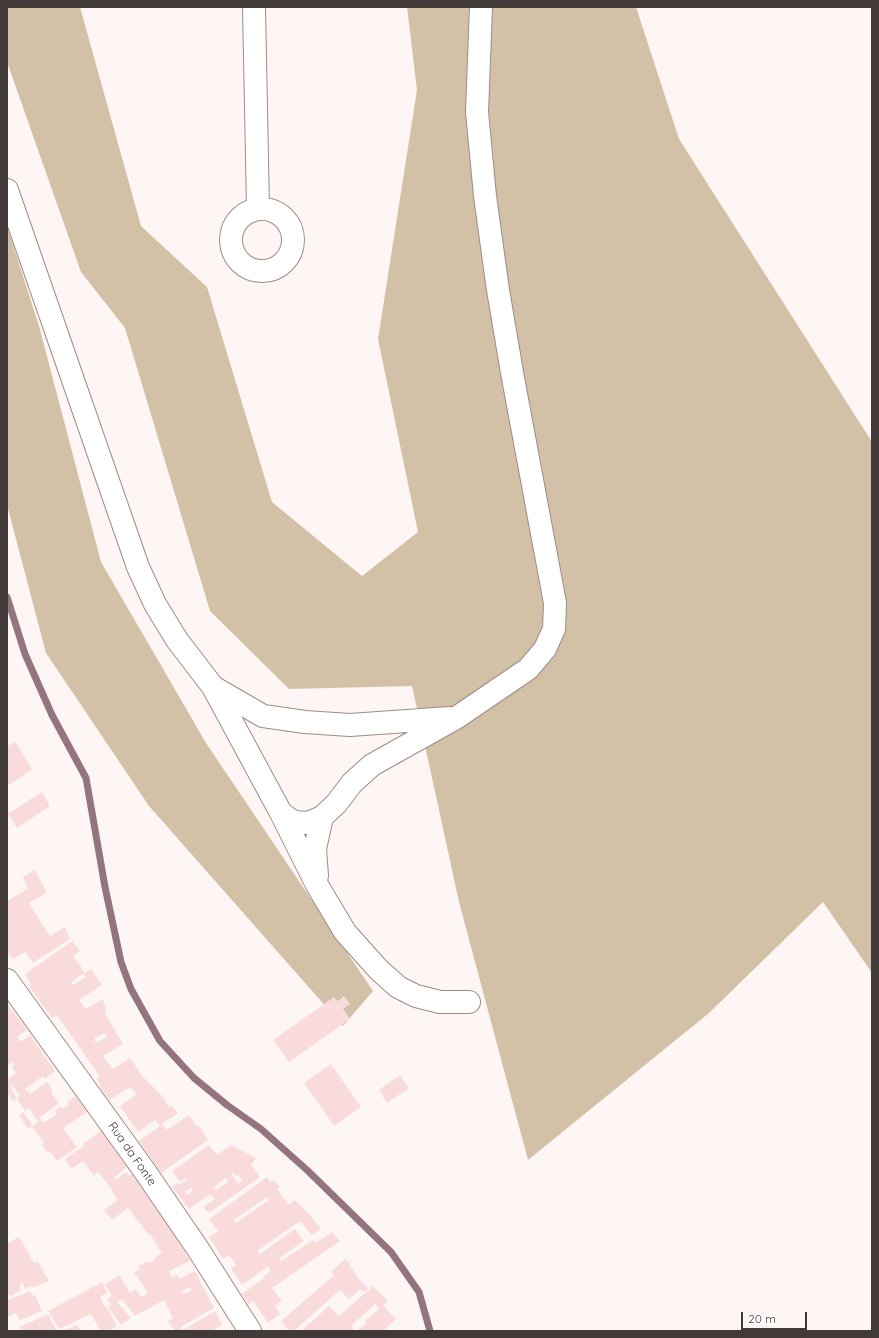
<!DOCTYPE html>
<style>
body{margin:0}
#map{position:relative;width:879px;height:1338px;overflow:hidden;background:#fef6f4;font-family:Quicksand,sans-serif}
canvas{display:block}
.frame{position:absolute;inset:0;border:8px solid #413a38;pointer-events:none}
.scale{position:absolute;left:741px;top:1312px;width:66px;height:18px;box-sizing:border-box;border:2px solid #413a38;border-top:0;padding-left:5px;font-size:12px;line-height:14px;white-space:nowrap;color:#413a38;-webkit-text-stroke:3px #fff;paint-order:stroke}
</style>
<div id="map">
<canvas width="879" height="1338"></canvas>
<div class="frame"></div>
<div class="scale">20 m</div>
</div>
<script>
const c = document.querySelector('canvas').getContext('2d');
c.lineJoin = 'round';
function paint(path, color) {
  c.fillStyle = color;
  c.fill(path, 'evenodd');
}
function shape(rows) {
  const path = new Path2D();
  for (const r of rows) {
    if (r.length === 3) {
      path.moveTo(r[0] + r[2], r[1]);
      path.arc(r[0], r[1], r[2], 0, 2 * Math.PI);
      continue;
    }
    path.moveTo(r[0], r[1]);
    for (let i = 2; i < r.length; i += 2) path.lineTo(r[i], r[i + 1]);
  }
  return path;
}
function trace(path, color, width, dash) {
  c.strokeStyle = color;
  c.lineWidth = width;
  c.lineCap = dash ? 'butt' : 'round';
  c.setLineDash(dash || []);
  c.stroke(path);
}
function write(font, color, halo, rows, align = 'center') {
  c.font = font + ' Quicksand,sans-serif';
  c.lineWidth = 4;
  c.setLineDash([]);
  c.textBaseline = 'middle';
  c.strokeStyle = halo;
  c.fillStyle = color;
  for (const [text, x, y, turn = 0] of rows) {
    c.save();
    c.translate(x, y);
    c.rotate((+turn || 0) * Math.PI / 180);
    c.textAlign = isNaN(turn) ? turn : align;
    if (halo) c.strokeText(text, 0, 0);
    c.fillText(text, 0, 0);
    c.restore();
  }
}
paint(shape([
 [7,7,80,7,141,226,207,287,272,502,362,576,418,532,378,339,417,90,407,7,636,7,679,139,872,442,872,973,823,902,709,1013,528,1160,459,902,412,686,289,689,210,611,125,328,81,272,7,62],
 [7,226,39,326,101,562,206,743,373,991,343,1026,149,806,46,653,7,505]
]), '#d3c1a7');
trace(shape([
 [7,597,25,654,52,715,86,778,105,887,121,962,131,989,160,1041,194,1078,227,1105,261,1129,307,1170,391,1252,419,1292,430,1331]
]), '#94747f', 7);
paint(shape([
 [16,742,32,770,8,785,7,783,7,746],
 [42,792,50,806,17,828,8,814],
 [35,870,47,893,29,903,50,936,65,927,70,939,33,963,25,952,13,959,7,951,7,901,28,889,23,877],
 [72,941,80,951,73,956,85,973,91,969,102,985,79,1000,86,1009,103,999,106,1009,105,1014,123,1044,103,1056,113,1069,130,1058,143,1077,162,1096,170,1108,172,1106,178,1113,162,1124,167,1130,189,1115,197,1127,199,1126,208,1140,161,1173,139,1141,160,1126,155,1120,138,1132,120,1106,137,1094,130,1087,109,1100,100,1087,101,1086,97,1079,100,1077,57,1015,52,1018,29,986,31,984,25,974],
 [83,974,86,977,73,985,71,982],
 [104,1033,107,1037,96,1043,94,1039],
 [344,996,350,1004,343,1009,350,1019,289,1062,273,1040,334,997,338,1001],
 [7,1004,27,1030,17,1037,21,1042,30,1035,55,1071,45,1079,43,1076,25,1089,26,1091,28,1091,30,1094,47,1082,53,1091,51,1092,59,1103,39,1118,44,1123,57,1114,55,1111,60,1106,63,1109,69,1105,67,1102,75,1096,87,1112,63,1128,77,1147,57,1161,50,1151,47,1153,41,1144,44,1143,32,1127,38,1122,29,1108,25,1111,17,1099,20,1096,13,1086,11,1088,17,1098,13,1101,7,1092,7,1080,16,1073,12,1067,15,1065,13,1062,7,1066],
 [331,1064,361,1107,334,1126,304,1083],
 [400,1075,409,1088,387,1103,379,1090],
 [23,1112,33,1126,28,1129,19,1115],
 [101,1131,127,1167,114,1178,116,1180,126,1172,129,1176,132,1174,167,1222,190,1261,169,1271,172,1278,177,1275,179,1279,195,1271,214,1308,181,1327,183,1330,215,1311,222,1325,212,1331,175,1331,168,1321,173,1318,164,1300,135,1316,122,1299,117,1302,131,1318,121,1325,108,1307,111,1304,107,1299,112,1295,105,1285,119,1275,130,1293,136,1289,141,1297,148,1293,134,1272,140,1269,138,1266,148,1261,149,1263,155,1260,154,1258,162,1253,150,1234,149,1235,128,1208,112,1220,104,1210,118,1200,111,1190,112,1189,98,1172,94,1176,83,1161,71,1169,65,1159,84,1146,83,1144],
 [190,1287,192,1290,184,1294,182,1291],
 [209,1145,217,1155,231,1145,256,1158,251,1165,260,1177,209,1213,203,1207,215,1199,211,1194,189,1209,172,1187,178,1183,180,1185,186,1180,185,1178,180,1182,172,1171],
 [233,1172,236,1176,238,1175,242,1180,238,1184,231,1173],
 [225,1178,228,1182,216,1190,214,1187],
 [191,1188,193,1190,187,1195,185,1192],
 [267,1177,270,1182,274,1180,280,1187,277,1189,289,1205,295,1200,309,1214,321,1229,312,1235,300,1221,257,1251,260,1254,295,1229,304,1241,279,1258,281,1261,313,1240,316,1243,332,1232,340,1241,272,1288,282,1301,275,1306,280,1314,268,1323,253,1301,249,1305,242,1294,264,1278,263,1277,271,1271,268,1266,242,1285,231,1269,236,1265,229,1255,223,1259,209,1237,218,1231,209,1219],
 [267,1197,269,1200,236,1223,234,1220],
 [19,1237,34,1263,38,1262,49,1281,32,1288,31,1286,25,1289,23,1282,19,1285,21,1290,11,1296,10,1294,7,1296,7,1244],
 [345,1259,351,1264,349,1266,357,1275,356,1276,368,1288,364,1292,360,1289,349,1299,340,1290,294,1331,289,1331,281,1321,334,1275,331,1272],
 [102,1282,107,1293,100,1297,105,1307,106,1306,117,1326,109,1331,101,1331,91,1314,59,1329,48,1311],
 [373,1286,388,1301,383,1305,396,1319,383,1331,357,1331,366,1323,365,1321,379,1309,375,1304,352,1325,354,1331,301,1331,329,1306,339,1316],
 [30,1291,33,1296,35,1295,42,1311,20,1320,16,1313,7,1318,7,1296,9,1300],
 [48,1314,56,1330,22,1331,20,1327],
 [77,1325,81,1331,60,1331,65,1329,66,1330]
]), '#f9dbdc');
const minor = shape([
 [254,7,258,209],
 [7,190,138,567,155,604,177,640,213,687,281,813,294,822,308,823,322,817,336,804,352,783,372,765,456,718,528,669,545,649,554,629,555,603,513,378,498,290,485,196,477,112,481,7],
 [262,240,31],
 [213,687,263,716,305,722,350,725,450,718],
 [281,813,317,885,345,932,378,969,398,987,416,996,440,1002,469,1002],
 [317,876,315,849,322,817],
 [7,980,144,1170,198,1249,250,1331]
]);
trace(minor, '#9e8c87', 24);
trace(minor, '#fff', 22);
write('12px', '#413a38', '#fff', [
 ["Rua da Fonte",132,1154,55]
]);
</script>
